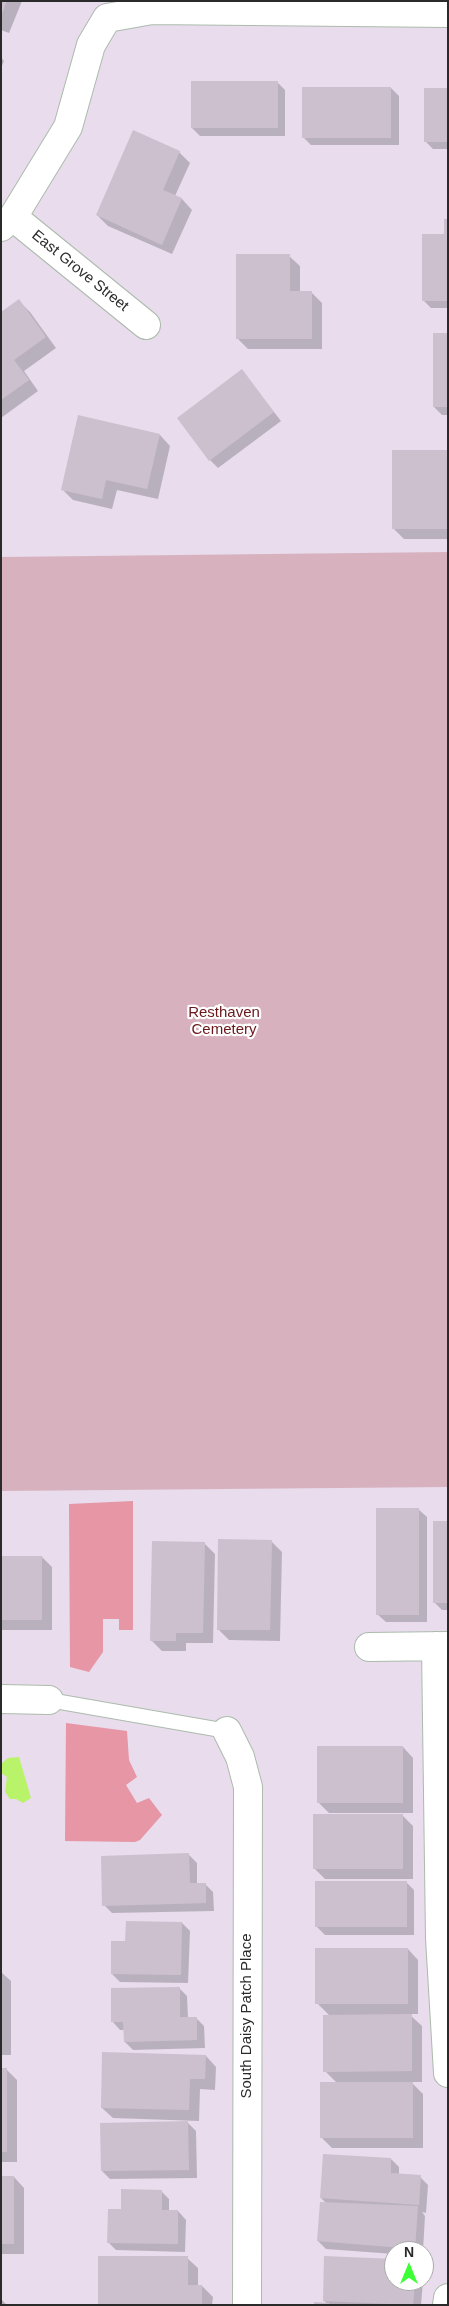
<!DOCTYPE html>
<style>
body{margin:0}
#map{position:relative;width:449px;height:2306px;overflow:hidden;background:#e8dced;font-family:Helvetica,sans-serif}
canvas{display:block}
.frame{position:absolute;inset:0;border:2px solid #2a2a2a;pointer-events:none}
.north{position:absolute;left:384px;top:2241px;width:50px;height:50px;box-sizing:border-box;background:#fff;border:1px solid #aaa;border-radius:50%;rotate:0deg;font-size:14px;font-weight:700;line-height:20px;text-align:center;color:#2a2a2a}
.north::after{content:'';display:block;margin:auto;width:18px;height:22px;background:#3cff36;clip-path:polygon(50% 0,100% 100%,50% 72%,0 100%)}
</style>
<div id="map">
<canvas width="449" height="2306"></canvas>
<div class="frame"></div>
<div class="north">N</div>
</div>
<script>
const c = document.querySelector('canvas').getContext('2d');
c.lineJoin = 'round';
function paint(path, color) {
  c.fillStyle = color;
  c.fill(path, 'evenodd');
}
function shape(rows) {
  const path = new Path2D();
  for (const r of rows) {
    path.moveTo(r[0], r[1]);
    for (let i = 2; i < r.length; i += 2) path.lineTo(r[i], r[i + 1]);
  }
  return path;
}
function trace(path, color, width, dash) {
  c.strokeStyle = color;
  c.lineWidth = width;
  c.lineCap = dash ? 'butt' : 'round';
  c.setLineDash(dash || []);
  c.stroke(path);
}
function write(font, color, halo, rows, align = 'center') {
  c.font = font + ' Helvetica,sans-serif';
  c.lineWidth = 4.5;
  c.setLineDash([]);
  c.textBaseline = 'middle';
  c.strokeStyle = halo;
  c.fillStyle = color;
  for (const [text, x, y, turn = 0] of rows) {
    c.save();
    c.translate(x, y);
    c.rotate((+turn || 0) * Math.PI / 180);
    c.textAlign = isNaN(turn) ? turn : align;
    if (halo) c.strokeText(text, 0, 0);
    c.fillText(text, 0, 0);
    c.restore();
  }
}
paint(shape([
 [133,1501,133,1630,119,1630,119,1619,103,1619,103,1652,89,1672,70,1667,69,1504],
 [66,1723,127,1731,129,1760,137,1777,126,1785,137,1803,149,1798,162,1815,140,1840,135,1842,65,1841]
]), '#e696a4');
paint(shape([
 [448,552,448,1487,1,1491,1,557]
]), '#d7b2be');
paint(shape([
 [19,1757,31,1798,23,1803,16,1799,10,1799,5,1792,7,1777,1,1773,1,1764,8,1758]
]), '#b9f36a');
paint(shape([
 [1,1,22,1,9,33,1,30],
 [1,57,4,61,1,68],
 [277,82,285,90,285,136,200,136,192,128],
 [391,88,399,96,399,145,311,145,303,137],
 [448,89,448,149,433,149,425,141],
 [134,132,179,152,190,163,175,196,182,199,192,210,172,254,108,226,97,215],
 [448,220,448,308,431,308,423,300],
 [289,256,300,266,300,292,311,292,322,303,322,349,248,349,237,338],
 [19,301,30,312,56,348,24,371,38,391,1,418,1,314],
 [448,334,448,415,442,415,434,407],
 [242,371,281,421,218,468,210,460],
 [160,435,170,446,158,499,117,490,112,509,73,500,62,489],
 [448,452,448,539,404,539,393,528],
 [418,1509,427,1517,427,1622,386,1622,377,1614],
 [448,1523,448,1610,442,1610,434,1602],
 [271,1541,282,1552,280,1641,229,1640,218,1629],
 [204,1543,215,1554,213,1643,186,1643,186,1651,162,1651,151,1640],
 [1,1557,42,1557,52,1567,52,1630,1,1630],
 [403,1747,413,1758,413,1813,329,1813,318,1802],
 [403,1816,413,1826,413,1879,325,1879,314,1868],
 [189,1855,197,1863,197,1884,205,1884,213,1892,214,1911,112,1913,104,1905],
 [406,1882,414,1890,414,1935,325,1935,317,1927],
 [182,1923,190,1931,188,1983,120,1982,112,1974,126,1942],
 [408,1949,418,1960,418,2014,409,2014,422,2026,422,2082,411,2082,423,2094,423,2148,332,2148,322,2138,337,2083,325,2071,330,2016,317,2003],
 [1,1972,11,1981,11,2055,1,2055],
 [179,1988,187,1996,188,2018,196,2018,204,2026,205,2048,133,2050,125,2042,125,2030,120,2030,112,2021],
 [206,2056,216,2067,215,2090,200,2089,199,2121,113,2118,102,2108],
 [1,2069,6,2069,17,2080,17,2162,1,2162],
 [188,2123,196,2131,197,2178,110,2179,102,2171],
 [391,2159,399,2167,399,2175,420,2177,428,2185,426,2213,422,2212,425,2216,423,2251,394,2251,394,2254,326,2249,318,2241,326,2203,321,2198],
 [1,2177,14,2177,24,2188,24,2254,1,2254],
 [161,2191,169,2199,169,2211,178,2211,186,2220,185,2252,116,2250,108,2242,122,2210],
 [187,2258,198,2268,198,2286,202,2286,213,2297,212,2305,99,2305],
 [394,2260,394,2281,423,2281,421,2305,315,2305,328,2304,324,2301],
 [1,2299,7,2305,1,2305]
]), '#0003');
paint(shape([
 [1,1,7,1,1,16],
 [191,81,278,81,278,128,191,128],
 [302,87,391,87,391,138,302,138],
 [424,88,448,88,448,142,424,142],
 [133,130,180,151,163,190,182,198,162,245,96,215],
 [444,219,448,219,448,301,422,301,422,234,444,234],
 [236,254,290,254,290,291,312,291,312,339,236,339],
 [19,299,46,337,14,360,29,380,1,400,1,312],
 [433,333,448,333,448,407,433,407],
 [242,369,274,412,209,461,177,418],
 [78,415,160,434,147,489,106,480,102,499,61,490],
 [392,450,448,450,448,529,392,529],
 [376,1508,419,1508,419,1615,376,1615],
 [433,1521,448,1521,448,1603,433,1603],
 [218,1539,272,1540,270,1630,217,1630],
 [152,1541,205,1542,203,1633,176,1633,176,1641,150,1641],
 [1,1556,42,1556,42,1620,1,1620],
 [317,1746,403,1746,403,1803,317,1803],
 [313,1814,403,1814,403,1869,313,1869],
 [189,1853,190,1883,206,1883,206,1903,102,1906,101,1856],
 [315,1881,407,1881,407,1927,315,1927],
 [126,1921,182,1922,181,1975,111,1974,111,1941,125,1941],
 [315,1948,408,1948,408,2004,315,2004],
 [180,1987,180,2017,197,2017,197,2040,124,2042,123,2022,111,2022,111,1988],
 [412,2014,412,2071,323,2072,323,2015],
 [102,2052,206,2055,205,2079,190,2079,189,2110,101,2108],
 [1,2068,7,2068,7,2152,1,2152],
 [320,2082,413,2082,413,2138,320,2138],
 [188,2121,189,2170,101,2171,100,2123],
 [323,2154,391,2158,391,2173,421,2175,419,2205,320,2198],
 [1,2176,14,2176,14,2244,1,2244],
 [121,2189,162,2190,162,2210,178,2210,178,2244,107,2243,108,2209,121,2209],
 [320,2202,418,2206,415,2249,317,2241],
 [98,2256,188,2256,188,2285,202,2285,202,2305,98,2305],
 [324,2256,394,2259,394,2281,415,2281,413,2305,323,2301],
 [314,2302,329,2303,329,2305,314,2305]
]), '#ccc0ce');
const service = shape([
 [49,1700,227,1731]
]);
const minor = shape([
 [13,217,146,325],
 [1,227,13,217,68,127,91,45,107,18,152,10,448,13],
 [436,1646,440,1938,448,2073],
 [369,1647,448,1646],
 [1,1699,49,1700],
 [227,1731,240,1757,248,1787,247,2305],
 [447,2305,448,2298]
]);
trace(service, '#acbbac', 16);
trace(minor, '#acbbac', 30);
trace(service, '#fff', 14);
trace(minor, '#fff', 28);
write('15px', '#2a2a2a', '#fff', [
 ["East Grove Street",80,271,39],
 ["South Daisy Patch Place",247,2016,-90]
]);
write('15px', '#6a171b', '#fff', [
 ["Resthaven",224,1013],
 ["Cemetery",224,1030]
]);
</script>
